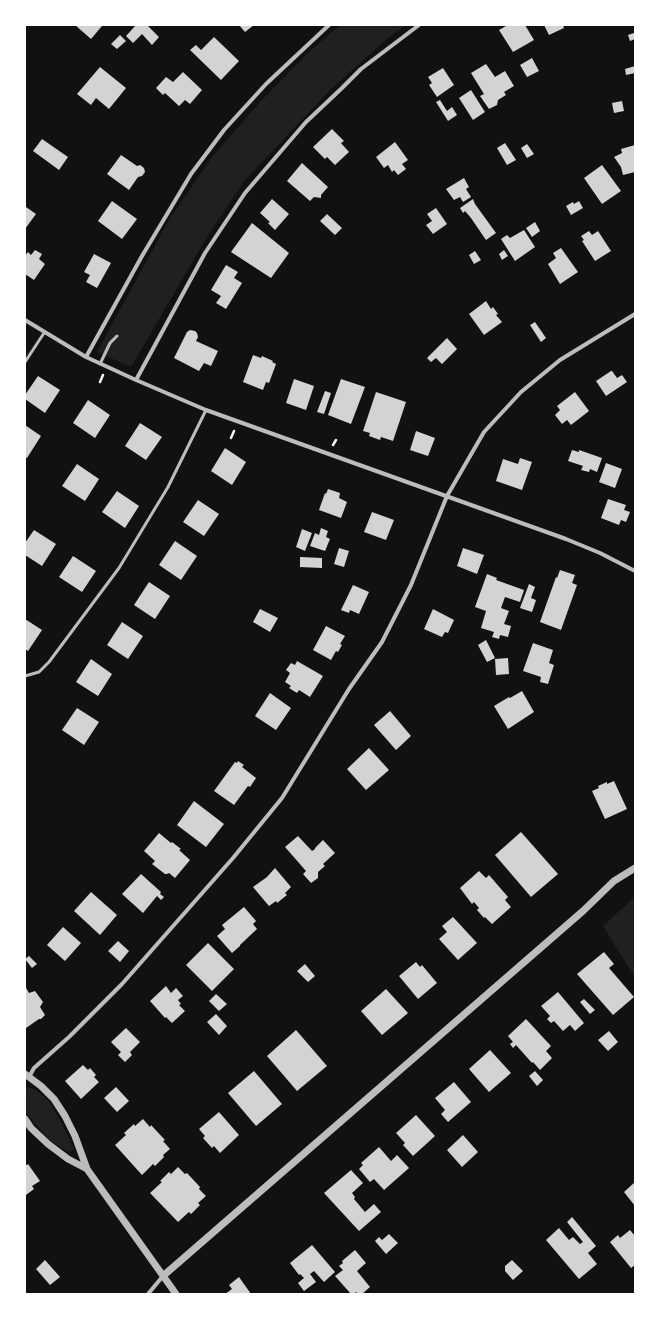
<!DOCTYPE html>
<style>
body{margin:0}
#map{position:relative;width:660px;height:1319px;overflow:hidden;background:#111;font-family:"Asap Condensed",sans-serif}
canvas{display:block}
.frame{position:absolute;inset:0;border:26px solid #fff;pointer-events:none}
</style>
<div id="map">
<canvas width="660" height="1319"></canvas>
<div class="frame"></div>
</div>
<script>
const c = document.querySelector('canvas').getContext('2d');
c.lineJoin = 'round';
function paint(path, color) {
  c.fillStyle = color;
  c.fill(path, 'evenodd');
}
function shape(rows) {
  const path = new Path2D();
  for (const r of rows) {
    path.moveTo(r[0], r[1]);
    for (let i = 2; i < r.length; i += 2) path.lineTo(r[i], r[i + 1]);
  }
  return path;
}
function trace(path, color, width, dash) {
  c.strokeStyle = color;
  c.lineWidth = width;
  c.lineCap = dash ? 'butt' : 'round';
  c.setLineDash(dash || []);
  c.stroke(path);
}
paint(shape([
 [340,25,406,25,389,37,331,89,245,180,207,237,131,367,97,352,170,218,212,157,260,102,310,51],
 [635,897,635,978,603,926],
 [27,1087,36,1090,49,1101,61,1122,74,1149,69,1152,50,1141,26,1113,25,1111,25,1088]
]), '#202020');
paint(shape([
 [75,25,101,25,102,26,91,39],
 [136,25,147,25,159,37,152,45,142,34,133,43,126,36],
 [239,25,254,25,245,32],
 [506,25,525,25,534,40,513,52,499,30,506,26],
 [544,25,563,25,564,28,549,35],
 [634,33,635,39,630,41,628,35],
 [120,35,126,41,117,49,111,44],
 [214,37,239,61,221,80,190,50,196,45,201,50],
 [532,58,539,71,527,77,520,65],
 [486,64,495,77,505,71,514,86,504,92,506,95,498,100,497,105,489,109,480,96,484,94,471,73],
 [635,66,635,73,626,75,625,69],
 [100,67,126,88,109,109,96,98,91,105,77,94],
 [443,68,454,85,437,97,429,85,432,83,428,77],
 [183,72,202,90,190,104,185,100,179,106,165,93,163,95,156,88,166,77,173,82],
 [471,90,485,112,473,120,459,98],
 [440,100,447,111,452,107,457,115,448,121,436,102],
 [622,101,624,111,614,113,612,103],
 [332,129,344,141,341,143,349,152,335,165,327,157,325,159,313,147],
 [42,139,68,157,59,170,33,151],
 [395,142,408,160,402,164,406,169,398,175,394,170,392,172,388,165,384,168,376,157],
 [505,143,516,160,507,165,497,148],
 [527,144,534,154,527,158,521,148],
 [635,145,635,172,623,175,621,167,614,157,622,153,621,149],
 [121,155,137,166,140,165,144,168,145,172,142,176,138,177,129,190,107,174],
 [302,163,328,187,321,195,321,198,314,197,310,201,287,181],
 [602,165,621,191,602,204,584,178],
 [464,178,469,187,466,189,471,197,463,202,460,197,454,200,446,189],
 [272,199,289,214,275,230,268,223,270,222,260,213],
 [473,199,475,204,496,233,486,240,471,218,465,211,463,213,460,208],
 [112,201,137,219,122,239,98,221],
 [579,201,583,208,571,215,566,206,573,202,574,204],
 [26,207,36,214,25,229,25,209],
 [436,208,447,224,433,234,426,225,432,221,427,214],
 [327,214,342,228,335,235,320,221],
 [535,222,540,231,532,237,526,228],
 [252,223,289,253,271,278,231,252],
 [524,230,535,247,515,261,501,239,507,235,510,238],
 [589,231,592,235,598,231,611,251,595,261,582,241,584,240,581,236],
 [561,248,578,272,560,284,548,264,556,258,553,253],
 [35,250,42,254,39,259,45,264,34,280,25,274,25,256,28,252,31,255],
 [504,250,508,256,502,260,499,254],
 [475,251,481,260,474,264,469,255],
 [94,254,111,263,97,288,86,282,90,275,84,272],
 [226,265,238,272,234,278,242,283,226,309,216,303,221,296,211,290],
 [486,301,491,309,493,307,498,314,496,315,502,322,484,335,469,314],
 [535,322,546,338,541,342,530,325],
 [190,330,195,331,197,333,198,337,196,341,218,351,211,366,204,363,199,371,174,358,187,332],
 [447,338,457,349,442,364,436,358,431,362,427,358],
 [253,355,261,358,262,356,273,361,272,362,276,364,269,383,266,382,263,390,243,382],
 [611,371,612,371,617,378,622,375,627,382,606,396,596,381],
 [38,376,60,390,45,413,25,399,25,395],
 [294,379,314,386,306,410,286,403],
 [341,379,365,387,351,424,328,415],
 [325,391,331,393,324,414,317,412],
 [376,392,406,402,393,441,381,437,380,440,369,436,370,433,363,431],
 [575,392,589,411,571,425,567,420,562,424,555,415,560,410,557,406],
 [88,400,110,415,95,438,73,423],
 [140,423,162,437,146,460,125,446],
 [25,425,41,436,27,458,25,457],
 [416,431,435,438,428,456,410,450],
 [225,448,246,462,232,485,211,471],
 [572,450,579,452,579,450,602,458,597,472,590,469,589,472,581,470,583,466,568,461],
 [520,458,532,462,522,490,496,481,503,459,518,464],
 [606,463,622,469,615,488,599,482],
 [77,464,99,479,85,501,62,486],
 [328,489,340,493,339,498,347,502,341,518,319,510,325,493,326,494],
 [117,491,139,506,125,528,102,512],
 [608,499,626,505,624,510,630,512,626,522,621,520,619,525,601,518],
 [198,500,219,514,204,536,183,522],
 [372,512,394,520,386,540,364,532],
 [321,528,328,531,326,537,330,539,325,551,310,546,315,533,319,535],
 [302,529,312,533,305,551,296,547],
 [34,530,56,544,42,566,25,555,25,543],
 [175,541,197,556,181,580,159,565],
 [339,548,349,551,344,567,334,564],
 [463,548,484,555,477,574,457,566],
 [73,556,96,571,82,592,59,577],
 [300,557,322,558,322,568,300,567],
 [560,570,575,575,572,583,577,585,561,630,540,622,556,577,557,578],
 [487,574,497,578,496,580,524,590,520,602,505,597,501,608,509,611,504,624,511,626,508,637,500,635,499,639,492,637,494,632,481,628,486,611,475,607],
 [149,582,170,596,155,619,134,605],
 [529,584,535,587,531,598,536,600,532,612,520,608],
 [353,585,369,592,359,614,350,610,349,613,341,610],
 [260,609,278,618,270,632,253,622],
 [433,609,454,620,448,633,445,632,442,637,424,629],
 [25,619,42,630,28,651,25,649],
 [122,622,143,636,128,659,107,645],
 [326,626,345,636,340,644,342,645,338,652,336,651,331,660,313,650],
 [486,640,495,658,487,662,478,645],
 [533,643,553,650,549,663,554,665,548,684,540,682,541,677,523,671],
 [508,658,509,674,496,675,495,659],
 [91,659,112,674,98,696,76,682],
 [297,661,323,676,310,697,299,690,297,693,289,688,291,686,285,682,290,673,286,670,291,663,295,665],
 [522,691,534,712,508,729,494,706,509,697,510,698],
 [270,693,291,708,276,730,255,716],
 [77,708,99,722,84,745,62,730],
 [390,711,411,736,396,750,374,725],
 [369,748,389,770,366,790,347,769],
 [238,761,244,765,242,767,256,778,250,787,248,786,234,805,214,791,235,762,237,763],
 [614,781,627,809,605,819,592,791,599,788,598,786,607,782,607,784],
 [194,801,224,824,206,847,177,825],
 [521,832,558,874,531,897,495,855],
 [159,833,171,843,172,842,181,849,179,850,190,860,175,878,169,873,167,874,165,874,152,864,155,861,144,851],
 [298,836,312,851,315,849,315,848,323,840,335,853,323,864,325,866,318,872,318,878,311,883,303,874,306,871,285,847],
 [275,868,291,887,285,893,287,895,277,903,276,901,269,906,253,887,267,877],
 [479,871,486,878,489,875,508,897,505,900,511,907,492,924,485,917,484,918,477,910,479,908,474,902,472,904,460,888],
 [141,874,161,892,160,894,164,897,161,900,157,896,143,913,122,894],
 [91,892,117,915,100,935,74,911],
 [244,907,256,921,253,924,257,929,240,945,240,946,232,953,217,936,225,929,222,925],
 [453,917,477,943,458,960,439,939,447,932,442,926],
 [63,927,81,943,65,961,47,945],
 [118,941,129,951,120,962,108,951],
 [208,943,234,969,212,991,186,965],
 [604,952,614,964,609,968,634,997,613,1015,577,974],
 [29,956,37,964,32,968,25,959],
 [416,962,420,967,422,965,437,983,418,999,399,976],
 [305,964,315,976,308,982,297,971],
 [25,986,29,993,35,991,43,1002,40,1007,45,1015,41,1019,39,1019,26,1028],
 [166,986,171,993,176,988,183,996,178,1000,181,1004,179,1005,185,1011,172,1023,166,1017,165,1018,150,1001],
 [386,989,408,1013,382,1035,361,1011],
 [558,992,584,1023,575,1031,570,1025,563,1031,554,1021,551,1023,547,1019,550,1016,541,1006],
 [216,994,227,1004,219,1011,209,1001],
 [584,999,595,1010,590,1014,580,1002],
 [216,1014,227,1026,219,1035,207,1022],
 [526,1019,551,1046,546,1051,552,1058,540,1070,533,1062,532,1063,516,1045,513,1048,510,1044,513,1042,508,1036],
 [126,1028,140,1042,130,1052,132,1055,125,1062,118,1055,121,1052,111,1042],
 [296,1030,327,1066,297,1091,267,1056],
 [609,1031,618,1042,608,1051,598,1040],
 [490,1050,511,1073,489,1092,469,1069],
 [83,1065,88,1070,90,1068,96,1075,94,1077,99,1082,81,1099,65,1081],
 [254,1071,282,1104,256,1126,228,1093],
 [535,1071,543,1080,537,1086,529,1076],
 [454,1082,471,1102,448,1122,441,1114,445,1110,435,1098],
 [116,1087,129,1101,117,1112,104,1098],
 [219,1112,239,1135,220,1153,214,1146,212,1148,203,1138,205,1136,199,1129],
 [416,1115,435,1136,413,1156,403,1145,405,1143,396,1133],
 [143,1119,150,1127,151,1125,165,1140,163,1141,170,1149,163,1155,164,1157,155,1166,153,1164,142,1175,115,1145,126,1135,124,1133,134,1124,135,1126],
 [463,1135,478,1152,462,1167,447,1150],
 [379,1147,391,1161,397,1155,409,1168,384,1190,374,1179,370,1182,359,1169,363,1165,361,1163],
 [28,1164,40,1181,32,1186,34,1189,26,1195,25,1166],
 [178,1167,185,1174,187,1173,200,1187,199,1189,206,1196,198,1203,200,1205,191,1214,189,1212,178,1222,150,1193,162,1182,160,1181,169,1172,171,1174],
 [351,1170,363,1183,352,1193,355,1197,354,1199,365,1212,374,1204,381,1212,359,1231,324,1193],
 [635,1182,635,1206,624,1192],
 [572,1217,596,1246,588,1253,597,1264,579,1279,546,1240,559,1228,569,1240,573,1237,580,1244,583,1242,567,1222],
 [630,1230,635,1236,635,1265,631,1268,610,1242,618,1235,620,1238],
 [389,1234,398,1243,386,1254,375,1241,379,1237,382,1240],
 [312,1245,335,1272,324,1282,314,1271,310,1274,316,1282,304,1291,298,1283,304,1278,300,1274,299,1275,290,1263],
 [355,1250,366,1263,357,1271,370,1287,362,1294,358,1294,356,1292,354,1294,351,1294,335,1276,343,1270,339,1266,343,1263,342,1261],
 [45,1260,60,1277,50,1285,36,1269],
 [512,1260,523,1271,513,1280,505,1271,505,1266],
 [239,1277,251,1294,225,1294,232,1289,229,1285]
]), '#d3d3d3');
trace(shape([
 [100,382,103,375],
 [231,438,234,431],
 [333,445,336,440]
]), '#f5f5f5', 2.5);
trace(shape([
 [25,362,44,333],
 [100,364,110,343,117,336],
 [25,676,39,672,49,662,119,568,168,487,206,410]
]), '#bcbcbc', 3);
trace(shape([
 [25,320,86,357,136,380,206,410,566,539,600,553,635,571],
 [86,357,142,256,191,174,224,130,266,84,329,25],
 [136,380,205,253,245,193,306,122,342,88,361,69,419,25],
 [29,1077,34,1068,69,1037,122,984,233,858,282,798,349,689,382,642,411,585,447,496,484,432,521,392,560,360,635,314],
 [148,1294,163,1276]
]), '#bcbcbc', 4);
trace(shape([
 [25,1074,41,1086,54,1099,65,1116,75,1136,87,1169,176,1294],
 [25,1119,31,1128,48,1144,68,1159,87,1169],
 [163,1276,583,911,614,881,635,868]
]), '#bcbcbc', 7);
</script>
